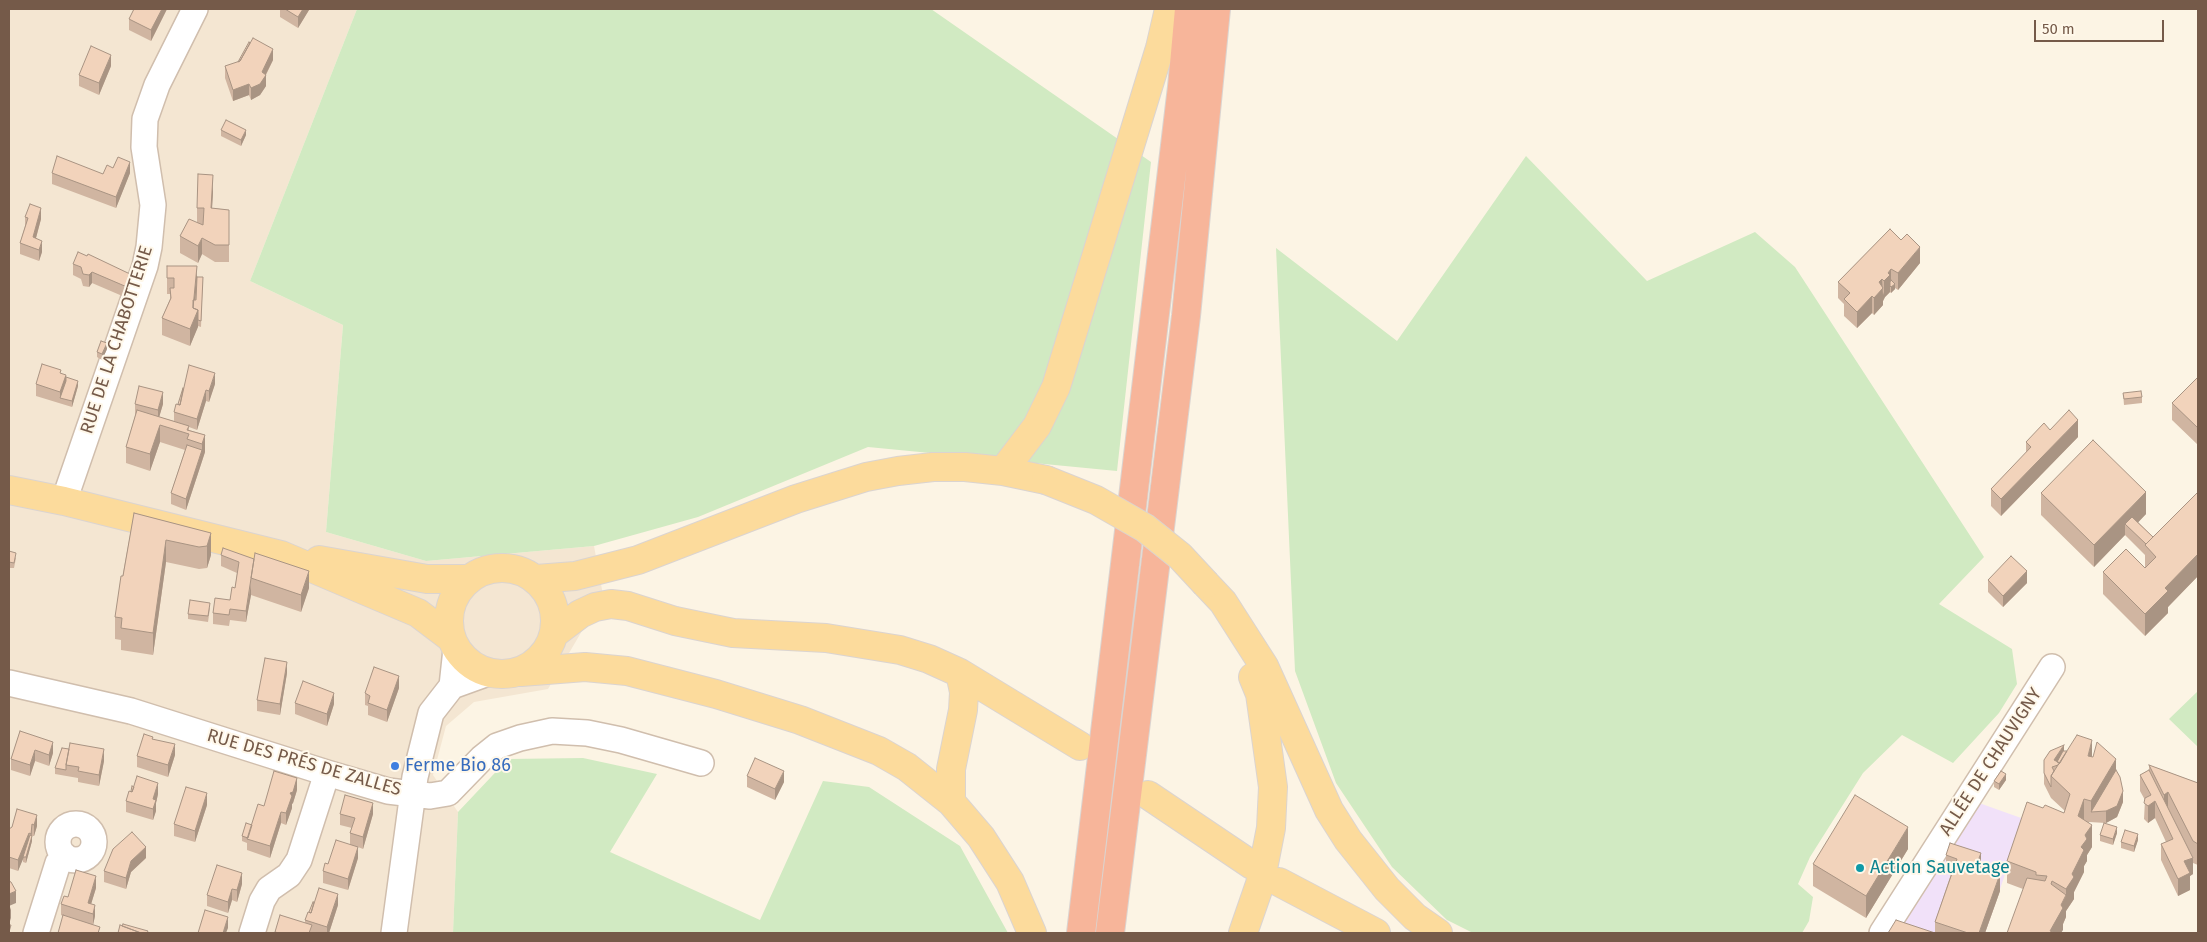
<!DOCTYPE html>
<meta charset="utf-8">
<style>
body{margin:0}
#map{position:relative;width:2207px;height:942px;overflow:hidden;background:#fcf4e4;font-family:"Fira Sans",sans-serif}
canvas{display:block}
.frame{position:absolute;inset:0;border:10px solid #755a49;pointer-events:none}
.scale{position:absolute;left:2034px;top:20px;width:130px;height:22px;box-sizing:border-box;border:2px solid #755a49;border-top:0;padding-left:6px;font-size:15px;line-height:18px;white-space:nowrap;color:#755a49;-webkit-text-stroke:4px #fff8ea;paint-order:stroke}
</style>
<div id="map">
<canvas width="2207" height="942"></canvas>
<div class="frame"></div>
<div class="scale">50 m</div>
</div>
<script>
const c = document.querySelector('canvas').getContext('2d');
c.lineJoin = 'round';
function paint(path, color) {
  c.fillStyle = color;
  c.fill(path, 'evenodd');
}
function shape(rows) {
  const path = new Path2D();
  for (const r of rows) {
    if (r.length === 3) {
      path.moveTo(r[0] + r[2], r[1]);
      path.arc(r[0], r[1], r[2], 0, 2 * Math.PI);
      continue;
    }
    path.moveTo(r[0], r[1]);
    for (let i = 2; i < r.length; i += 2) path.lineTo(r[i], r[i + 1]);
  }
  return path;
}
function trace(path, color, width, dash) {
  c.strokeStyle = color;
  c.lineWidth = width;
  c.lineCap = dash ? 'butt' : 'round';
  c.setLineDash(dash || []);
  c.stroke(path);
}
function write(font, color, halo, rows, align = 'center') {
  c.font = font + ' "Fira Sans",sans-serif';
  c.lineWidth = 4;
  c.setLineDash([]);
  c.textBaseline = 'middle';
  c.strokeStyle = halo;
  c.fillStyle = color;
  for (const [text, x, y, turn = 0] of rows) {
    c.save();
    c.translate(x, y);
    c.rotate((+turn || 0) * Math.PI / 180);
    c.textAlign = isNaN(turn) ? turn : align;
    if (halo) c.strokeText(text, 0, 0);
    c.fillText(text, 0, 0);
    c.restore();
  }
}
paint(shape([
 [9,9,357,9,250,281,343,325,326,532,426,561,594,546,603,595,548,689,474,702,446,726,433,775,458,812,453,933,9,933]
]), '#f4e6d2');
paint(shape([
 [1979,803,2024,819,1985,933,1898,933]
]), '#f1e1f9');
paint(shape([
 [357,9,931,9,1151,162,1117,471,868,447,698,517,594,546,426,561,326,532,343,325,250,281],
 [1526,156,1647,281,1755,232,1795,267,1984,557,1939,604,2012,649,2017,684,1999,713,1953,763,1902,735,1863,773,1810,857,1798,884,1813,897,1809,921,1802,933,1473,933,1447,920,1392,867,1336,783,1295,671,1276,248,1397,341],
 [2198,691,2198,747,2169,719],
 [583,758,657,774,610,852,760,920,823,781,869,787,960,846,1008,933,453,933,458,812,508,759]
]), '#d1eac2');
const minor = shape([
 [64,501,145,266,149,247,153,205,144,147,145,119,157,85,195,9],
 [9,683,131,711,327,773,388,791,413,794,430,796,448,793,482,758,497,746,520,738,552,731,587,733,621,740,701,763],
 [452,686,456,649],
 [76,842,18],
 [36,933,58,863,65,856],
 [252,933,262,901,269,889,289,875,299,860,327,773],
 [394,933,415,777,431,713,452,686,488,673],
 [1882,933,2052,667]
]);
const major = shape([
 [1003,471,1037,426,1056,387,1160,48,1169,9],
 [9,490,64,501,281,555,418,613,451,638],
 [319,560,427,579,469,579],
 [502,621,53],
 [536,579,575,576,638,560,796,499,866,477,898,471,933,467,965,467,1003,471,1046,480],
 [1206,584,1223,602,1264,666,1329,810,1348,840,1387,889,1415,917,1438,933],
 [555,633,580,614,595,607,611,604,628,606,675,621,733,633,826,638,900,650,929,659,960,673,1080,746],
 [521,672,585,667,627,671,716,694,800,720,879,751,907,767,951,802,981,837,1010,882,1032,933],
 [1148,795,1252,865],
 [951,802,951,769,963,710,964,692,960,673],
 [1279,882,1376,933],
 [1243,933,1260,884,1271,828,1273,787,1260,694,1253,677]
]);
const highway = shape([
 [1081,933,1182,87,1189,9],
 [1110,933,1186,316,1216,9]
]);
trace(minor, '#d0bead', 28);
trace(major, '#dbd4d0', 30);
trace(highway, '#dbd4d0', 30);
trace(minor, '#fff', 25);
trace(major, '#fcdb9c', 28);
trace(highway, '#f7b59a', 28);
const majorBridge = shape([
 [1046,480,1096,500,1145,528,1180,556,1206,584]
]);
trace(majorBridge, '#dbd4d0', 30, []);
trace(majorBridge, '#fcdb9c', 28);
paint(shape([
 [134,9,167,9,151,41,129,30,129,19],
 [280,9,309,9,309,10,298,28,280,17],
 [273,60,266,75,266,86,260,95,251,100,249,95,233,101,225,78,225,66],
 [111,66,99,95,79,86,79,75],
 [221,130,246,135,241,146,221,136],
 [52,173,103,174,130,173,116,208,52,184],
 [213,192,212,208,229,210,229,262,215,262,202,254,198,263,180,253,180,236,197,222,197,208],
 [25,217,41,219,36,238,42,252,39,261,20,254,20,243,25,226],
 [1890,229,1920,263,1898,290,1895,288,1895,289,1891,293,1890,292,1885,297,1883,301,1883,305,1874,315,1872,313,1857,328,1844,316,1844,304,1838,298,1838,282],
 [73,264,130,285,127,298,92,283,89,287,83,286,81,279,73,275],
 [167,266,197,277,203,277,201,327,198,326,190,346,162,335,162,318,170,299,170,294,167,294],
 [107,349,102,360,97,357,97,352],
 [61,374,78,386,72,407,36,396,36,384],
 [2198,377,2198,445,2172,420,2172,403],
 [215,384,209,402,206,401,197,430,189,427,189,430,205,435,205,452,186,510,171,504,171,493,185,450,160,442,150,471,126,463,126,447,135,416,135,404,163,404,159,417,174,421,174,412,178,404],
 [2123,393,2142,397,2142,403,2124,405],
 [2050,430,2078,437,2001,516,1991,506,1991,489,2026,453,2026,442],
 [2198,492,2198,576,2168,607,2168,613,2145,636,2103,594,2103,572,2145,567,2145,555,2125,535,2094,567,2041,515,2041,493,2146,514,2138,522,2153,537],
 [134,513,211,533,211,555,207,568,199,569,166,562,153,655,121,650,121,640,115,639,115,617],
 [9,551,16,558,14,568,9,568],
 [221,555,309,588,301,612,251,595,246,622,230,620,229,626,213,624,213,613,230,600,235,588,237,573,221,566],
 [1988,580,2027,583,2003,607,1988,592],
 [210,608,208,622,188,619,188,614],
 [287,673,280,715,257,711,257,700],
 [399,688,387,722,368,715,368,706,365,705,365,693],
 [295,703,334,704,327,726,295,714],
 [20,731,53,753,49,766,35,761,30,776,11,770,11,759],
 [153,739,175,755,168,777,137,767,137,756],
 [62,748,104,761,99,786,78,782,78,778,55,774,55,768],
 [2064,751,2092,757,2116,770,2123,802,2117,817,2106,823,2089,822,2092,847,2087,855,2087,861,2084,866,2084,872,2074,892,2074,899,2066,911,2066,917,2063,924,2063,930,2023,889,2007,883,2007,861,2043,808,2064,813,2065,811,2051,798,2044,784,2044,760],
 [2149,765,2198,783,2198,865,2193,863,2193,874,2190,876,2190,890,2178,896,2161,860,2161,844,2166,842,2155,818,2148,823,2144,819,2145,800,2140,791,2140,775,2149,770],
 [747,776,784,782,775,800,747,787],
 [2006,780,1999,790,1994,787,1994,781],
 [297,790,293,803,292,804,292,808,286,825,281,823,270,858,247,850,247,843,242,841,242,836,252,825,264,806],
 [131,791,158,794,156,803,156,811,153,820,126,812,126,801],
 [207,805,195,842,174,836,174,824],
 [17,809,37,826,34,836,32,836,32,841,26,863,23,862,23,858,18,871,9,868,9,829,12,827],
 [340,814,373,814,363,849,358,847,358,858,348,890,323,883,323,871,350,844,350,833,352,828,340,825],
 [2117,833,2113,845,2100,841,2100,835],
 [2138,840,2134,852,2121,848,2121,842],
 [1908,849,1866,918,1813,886,1813,864],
 [1946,855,1981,867,2000,891,1985,933,1888,933,1935,933,1935,922,1951,874,1946,872],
 [146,858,131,872,126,889,104,882,104,871],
 [242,884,237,902,232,900,228,913,207,906,207,895],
 [96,888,91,904,95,916,93,925,100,933,61,915,61,904,68,897],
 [338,905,329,933,275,933,275,932,305,923,305,920,309,912]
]), '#d0b5a1');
paint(shape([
 [162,9,167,9,151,41,151,30],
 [303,9,309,9,309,10,298,28,298,17],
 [273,49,273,60,265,76,266,75,266,86,260,95,251,100,251,88,262,72],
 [111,55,111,66,99,95,99,83],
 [249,84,249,95,233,101,233,90],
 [246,130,246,135,241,146,241,140],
 [130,162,130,173,116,208,116,197],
 [213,175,213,192,211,225,211,208],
 [41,208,41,219,33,249,33,237],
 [202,238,202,254,198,263,198,246],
 [42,241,42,252,39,261,39,250],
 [1920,247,1920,263,1898,290,1898,273],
 [197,266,197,283,193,319,193,308],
 [1891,269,1891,286,1890,286,1890,292,1885,297,1883,301,1883,305,1874,315,1874,298,1879,282,1882,279,1883,295,1884,292,1884,281,1888,273],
 [92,272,92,283,89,287,89,275],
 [130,274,130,285,127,298,127,287],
 [1895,284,1895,289,1891,293,1891,287],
 [1872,296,1872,313,1857,328,1857,312],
 [198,310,198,327,190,346,190,329],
 [107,343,107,349,102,360,102,354],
 [215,373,215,384,209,402,209,391],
 [66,375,66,387,60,398,60,392],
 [78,381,78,386,72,407,72,401],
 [206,390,206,401,197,430,197,419],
 [163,392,163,404,158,421,158,410],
 [2078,420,2078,437,2001,516,2001,499],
 [160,425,160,442,150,471,150,454],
 [205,435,205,452,186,510,186,499,202,450,202,444],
 [2146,492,2146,514,2131,530,2125,524,2125,535,2094,567,2094,545],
 [211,533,211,555,207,568,207,546],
 [166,540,166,562,153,655,153,633],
 [2198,554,2198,576,2168,607,2168,613,2145,636,2145,614,2165,588],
 [309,571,309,588,301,612,301,595],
 [2027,571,2027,583,2003,607,2003,596],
 [251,585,251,595,246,622,246,611],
 [287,662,287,673,280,715,280,704],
 [399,676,399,688,387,722,387,710],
 [334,693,334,704,327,726,327,714],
 [2092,740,2092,762,2088,756],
 [53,742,53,753,49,766,49,755],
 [175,744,175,755,168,777,168,765],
 [2064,745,2064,756,2057,767,2054,760],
 [104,749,104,761,99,786,99,775],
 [35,750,35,761,30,776,30,765],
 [2116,759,2116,781,2091,812,2091,823,2091,801],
 [784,771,784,782,775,800,775,789],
 [2006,774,2006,780,1999,790,1999,784],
 [297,778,297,790,293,803,292,804,292,808,286,825,286,813,290,793],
 [158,783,158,794,156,803,156,811,153,820,153,799],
 [2123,791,2123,802,2117,817,2106,823,2106,811],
 [2168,792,2168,814,2164,817,2164,795],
 [207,793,207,805,195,842,195,831],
 [2084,799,2084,821,2078,816],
 [2155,801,2155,818,2148,823,2148,806],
 [373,803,373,814,363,849,363,837],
 [281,812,281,823,270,858,270,846],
 [37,815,37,826,34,836,34,825],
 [32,824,32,841,26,863,26,857,31,839],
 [2092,825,2092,847,2087,855,2087,861,2084,866,2084,872,2074,892,2074,899,2066,911,2066,917,2063,924,2063,930,2061,933,2050,933,2050,931,2061,905,2066,896,2066,889,2085,835],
 [1908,827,1908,849,1866,918,1866,896],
 [2117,827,2117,833,2113,845,2113,839],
 [29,833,29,845,18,871,18,860],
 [2138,834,2138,840,2134,852,2134,846],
 [146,847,146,858,131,872,126,889,126,878,131,861],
 [358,847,358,858,348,890,348,879],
 [1981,853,1981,870,1976,866],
 [2193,858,2193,874,2190,876,2190,890,2178,896,2178,879,2184,861],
 [242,873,242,884,237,902,237,890],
 [2000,874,2000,891,1985,933,1979,933],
 [96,876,96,888,88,914,88,903],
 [232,889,232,900,228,913,228,902],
 [16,891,16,903,9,906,9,894],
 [338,894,338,905,329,933,327,933,327,927],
 [95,905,95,916,93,925,93,914],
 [11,907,11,918,9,924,9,913],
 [228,917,228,928,226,933,223,933]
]), '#a99483');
const building = shape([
 [134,9,162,9,151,30,129,19,134,9],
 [285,9,303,9,298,17,285,9],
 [253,38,273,49,262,72,266,75,260,84,251,88,249,84,233,90,225,66,240,61,253,38],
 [249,42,250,43,240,61,238,62,249,42],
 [91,46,111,55,99,83,79,75,91,46],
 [226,120,246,130,241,140,221,130,226,120],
 [57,156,103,174,107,165,113,168,118,157,130,162,116,197,52,173,57,156],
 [198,174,213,175,211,208,229,210,229,245,215,245,202,238,198,246,180,236,189,219,203,225,204,208,197,208,198,174],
 [30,204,41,208,33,237,42,241,39,250,20,243,28,218,25,217,30,204],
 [1890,229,1901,240,1907,234,1920,247,1898,273,1891,269,1888,273,1890,275,1884,281,1882,279,1879,282,1883,288,1874,298,1872,296,1857,312,1844,299,1850,293,1838,282,1890,229],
 [78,252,87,256,88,254,130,274,127,287,92,272,89,275,83,274,81,267,73,264,78,252],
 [167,266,197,266,193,308,198,310,190,329,162,318,171,298,170,288,174,288,174,278,167,278,167,266],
 [197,277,203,277,201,321,198,320,198,310,193,308,193,300,196,300,197,277],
 [1891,280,1895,284,1891,287,1890,286,1890,282,1891,280],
 [101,341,107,343,102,354,97,352,101,341],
 [42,364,61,370,60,373,66,375,60,392,36,384,42,364],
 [189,365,215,373,209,391,206,390,197,419,174,412,176,404,180,405,189,365],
 [66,377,78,381,72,401,60,398,66,381,66,377],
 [2198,377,2198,428,2172,403,2198,377],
 [139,386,163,392,158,410,135,404,139,386],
 [183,388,183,389,180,405,178,404,183,388],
 [2141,391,2142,397,2124,399,2123,393,2141,391],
 [137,410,189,426,187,430,205,435,202,444,187,439,189,434,160,425,150,454,126,447,137,410],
 [2069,410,2078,420,2001,499,1991,489,2031,447,2026,442,2044,423,2050,430,2069,410],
 [2093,440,2146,492,2094,545,2041,493,2093,440],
 [187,445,202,450,186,499,171,493,187,445],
 [2198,492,2198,554,2165,588,2168,591,2145,614,2103,572,2126,549,2145,568,2156,557,2145,545,2198,492],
 [134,513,211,533,207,546,199,547,166,540,153,633,121,628,122,618,115,617,121,576,123,576,134,513],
 [2132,517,2153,537,2146,544,2125,524,2132,517],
 [223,548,254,559,246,611,230,609,229,615,213,613,215,598,230,600,232,587,235,588,239,562,221,555,223,548],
 [9,551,16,553,14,563,9,562,9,551],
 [255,553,309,571,301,595,251,578,255,553],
 [2011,556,2027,571,2003,596,1988,580,2011,556],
 [190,600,210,603,208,616,188,614,190,600],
 [265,658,287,662,280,704,257,700,265,658],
 [374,667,399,676,387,710,368,703,370,696,365,693,374,667],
 [303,681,334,693,327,714,295,703,303,681],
 [20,731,53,742,49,755,35,750,30,765,11,759,20,731],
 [144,734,153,737,152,739,175,744,168,765,137,756,144,734],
 [2077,735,2092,740,2088,756,2093,757,2097,742,2116,759,2091,801,2084,799,2078,816,2092,825,2085,835,2087,839,2081,847,2084,850,2072,874,2074,877,2066,889,2052,881,2051,884,2066,895,2061,905,2063,908,2050,931,2056,933,2007,933,2027,878,2045,881,2047,876,2036,875,2036,872,2007,861,2027,802,2043,808,2045,805,2064,813,2070,794,2051,776,2077,735],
 [70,743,104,749,99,775,78,771,79,767,66,765,70,743],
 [2064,745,2054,760,2060,763,2058,765,2052,767,2054,771,2051,776,2051,787,2044,773,2044,760,2050,751,2064,745],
 [62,748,69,749,66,765,66,770,55,768,62,748],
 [2063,751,2067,751,2060,763,2057,762,2063,751],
 [755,758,784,771,775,789,747,776,755,758],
 [2149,765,2198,783,2198,844,2193,841,2168,792,2164,795,2149,765],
 [2116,770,2120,777,2123,791,2117,806,2106,811,2091,812,2116,770],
 [2149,770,2193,858,2184,861,2190,873,2178,879,2161,844,2173,839,2155,801,2148,806,2144,803,2145,798,2151,795,2140,775,2149,770],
 [274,771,297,778,293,792,290,793,292,796,286,813,281,812,270,846,247,839,258,804,264,806,274,771],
 [2001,771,2006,774,1999,784,1994,781,2001,771],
 [137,776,158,783,153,799,156,800,153,809,126,801,129,791,132,792,137,776],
 [132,786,134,787,132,792,131,791,132,786],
 [186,787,207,793,195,831,174,824,186,787],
 [345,795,373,803,363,837,350,833,355,818,340,814,345,795],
 [1855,795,1908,827,1866,896,1813,864,1855,795],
 [17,809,37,815,34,825,32,824,31,834,29,833,18,860,9,857,9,829,12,827,17,809],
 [246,823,252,825,248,838,242,836,246,823],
 [2104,823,2117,827,2113,839,2100,835,2104,823],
 [2125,830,2138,834,2134,846,2121,842,2125,830],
 [132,832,146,847,131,861,126,878,104,871,113,849,132,832],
 [30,835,32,836,26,857,23,857,30,835],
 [336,840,358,847,348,879,323,871,325,863,328,864,336,840],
 [1950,843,1981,853,1976,866,2000,874,1979,933,1968,933,1935,922,1957,859,1946,855,1950,843],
 [217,865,242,873,237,890,232,889,228,902,207,895,217,865],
 [76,870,96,876,88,903,95,905,93,914,61,904,64,896,68,897,76,870],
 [9,881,11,882,16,891,9,894,9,881],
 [319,888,338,894,327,927,305,920,308,912,311,913,319,888],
 [313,902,314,902,311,913,309,912,313,902],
 [205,910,228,917,223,933,198,933,205,910],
 [63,915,100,927,98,933,58,933,63,915],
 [280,915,312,925,309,933,279,933,275,932,280,915],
 [1896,920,1935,933,1888,933,1896,920],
 [123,924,148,931,147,933,141,933,122,926,123,924],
 [9,925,11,925,9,932,9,925],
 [120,925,141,933,118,933,120,925]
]);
paint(building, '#f2d3bb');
trace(building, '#a99483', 1);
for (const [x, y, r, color] of [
 [395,766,5,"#3f7fe0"],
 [1860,868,5,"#0f9aa8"]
]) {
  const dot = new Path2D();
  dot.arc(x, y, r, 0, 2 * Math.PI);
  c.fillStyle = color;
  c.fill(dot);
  trace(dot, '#fff8ea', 2);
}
write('18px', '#755a49', '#fff8ea', [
 ["RUE DE LA CHABOTTERIE",117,340,-72],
 ["ALLÉE DE CHAUVIGNY",1991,762,-57],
 ["RUE DES PRÉS DE ZALLES",304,763,16]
]);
write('18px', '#366cbe', '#fff8ea', [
 ["Ferme Bio 86",405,766]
], 'left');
write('18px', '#0d838f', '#fff8ea', [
 ["Action Sauvetage",1870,868]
], 'left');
</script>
